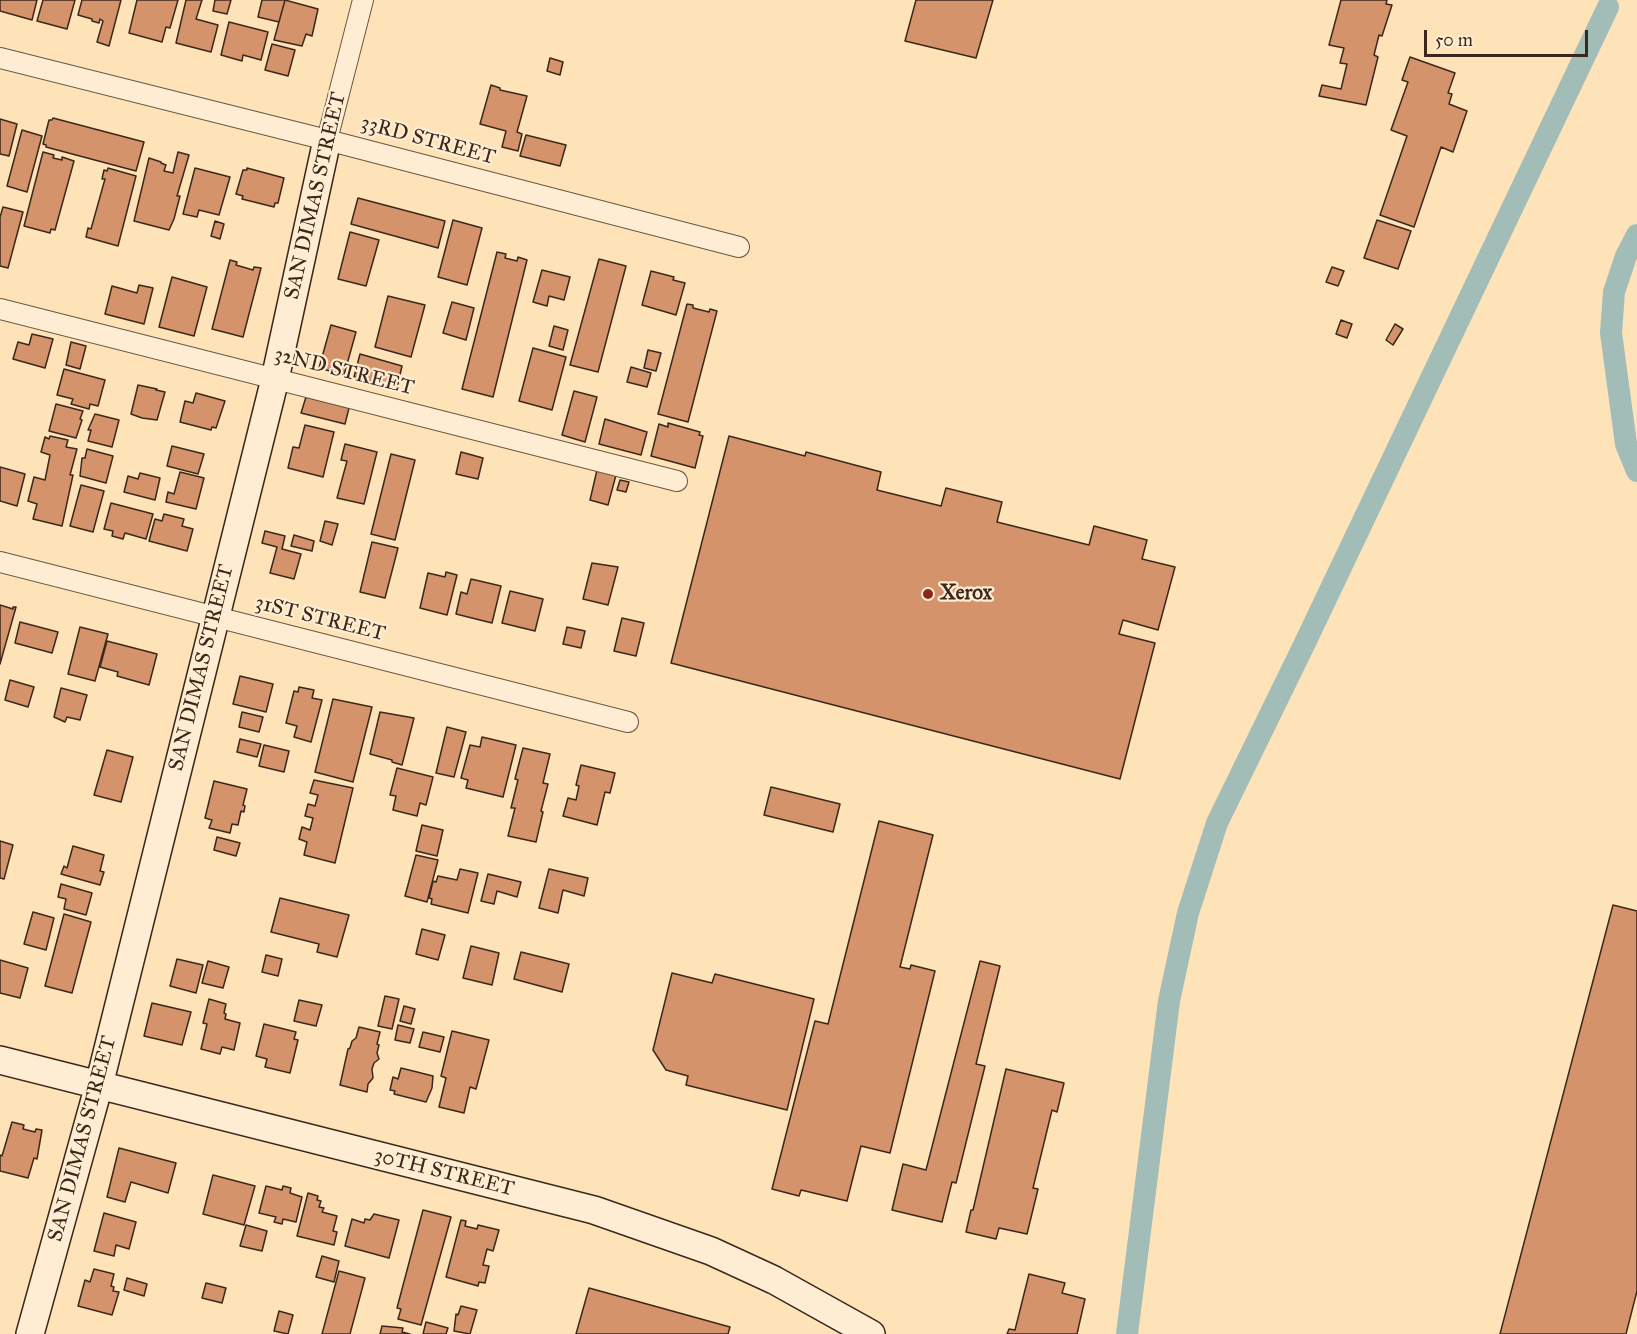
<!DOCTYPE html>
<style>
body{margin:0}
#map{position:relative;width:1637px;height:1334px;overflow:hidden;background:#fee3b9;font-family:"IM FELL Great Primer",serif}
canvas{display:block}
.scale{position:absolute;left:1424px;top:30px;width:164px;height:27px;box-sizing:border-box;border:3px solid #3b271b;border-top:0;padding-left:8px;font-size:18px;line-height:21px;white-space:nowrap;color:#3b271b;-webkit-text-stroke:4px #feedd2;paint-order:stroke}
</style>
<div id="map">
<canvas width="1637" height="1334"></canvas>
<div class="scale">50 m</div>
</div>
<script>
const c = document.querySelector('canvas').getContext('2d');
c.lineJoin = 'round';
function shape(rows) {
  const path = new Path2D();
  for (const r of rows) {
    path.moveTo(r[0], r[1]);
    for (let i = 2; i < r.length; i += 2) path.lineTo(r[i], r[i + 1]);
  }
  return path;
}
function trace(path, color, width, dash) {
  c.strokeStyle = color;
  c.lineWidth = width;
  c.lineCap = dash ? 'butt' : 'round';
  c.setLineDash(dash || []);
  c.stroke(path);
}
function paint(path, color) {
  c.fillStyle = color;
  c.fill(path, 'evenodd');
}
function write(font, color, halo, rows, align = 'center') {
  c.font = font + ' "IM FELL Great Primer",serif';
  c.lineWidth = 4.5;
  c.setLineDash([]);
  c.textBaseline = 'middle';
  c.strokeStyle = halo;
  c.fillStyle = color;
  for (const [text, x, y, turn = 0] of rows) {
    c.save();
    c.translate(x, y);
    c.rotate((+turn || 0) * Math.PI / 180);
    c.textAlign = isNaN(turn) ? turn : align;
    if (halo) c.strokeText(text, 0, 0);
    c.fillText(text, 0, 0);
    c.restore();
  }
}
trace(shape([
 [1637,235,1626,256,1614,292,1611,333,1626,444,1637,471],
 [1127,1334,1169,1001,1188,913,1217,823,1303,647,1608,7]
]), '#a2bdb7', 22);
const building = shape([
 [0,0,37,0,32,20,0,11,0,0],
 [43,0,75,0,67,29,37,21,43,0],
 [82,0,121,0,109,46,97,42,103,21,100,19,99,23,92,21,92,19,78,15,82,0],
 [137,0,178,0,170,28,166,27,162,42,129,33,137,0],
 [186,0,202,0,196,19,218,25,211,52,176,43,186,0],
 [215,0,231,0,227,14,213,11,215,0],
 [262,0,285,0,279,22,258,17,262,0],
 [285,0,318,9,312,36,306,34,302,46,274,40,285,0],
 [916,0,993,0,976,58,905,41,916,0],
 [1341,0,1387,0,1386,4,1392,5,1382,36,1379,35,1374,55,1378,57,1366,105,1319,96,1322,85,1341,89,1347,64,1340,63,1344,48,1329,45,1341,0],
 [229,22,268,32,261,60,243,55,242,61,221,55,229,22],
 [272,44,295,50,288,76,265,70,272,44],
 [1410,57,1455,73,1448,93,1452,94,1449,104,1467,111,1453,152,1441,147,1414,227,1380,215,1407,136,1391,130,1408,82,1402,80,1410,57],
 [550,58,563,62,560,75,547,71,550,58],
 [491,85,500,88,500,90,527,96,517,132,522,134,518,151,502,147,506,131,480,124,491,85],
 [53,118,144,142,136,171,46,147,46,145,43,144,49,120,52,120,53,118],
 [0,119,17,124,9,156,0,154,0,119],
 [22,130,42,136,27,192,7,186,22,130],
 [526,135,566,145,560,166,520,156,526,135],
 [43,152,54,155,53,158,62,160,62,157,74,161,55,230,51,229,50,233,24,226,43,152],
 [178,152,189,155,177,196,180,196,174,219,169,230,134,221,149,158,161,162,161,163,166,165,164,171,173,173,178,152],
 [108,168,136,176,118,246,86,237,88,228,91,229,105,179,102,179,104,170,107,171,108,168],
 [195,168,230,177,219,215,199,210,197,217,183,214,195,168],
 [247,168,284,178,278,203,275,203,274,207,242,199,243,196,236,194,243,170,247,170,247,168],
 [358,198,445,221,438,248,351,224,358,198],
 [3,207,23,212,8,268,0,266,0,217,3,207],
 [453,220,482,228,467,285,438,277,453,220],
 [1377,220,1411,231,1398,269,1364,258,1377,220],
 [215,221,224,224,220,239,211,236,215,221],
 [350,232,379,240,366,286,338,279,350,232],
 [497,252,506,254,505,258,517,261,518,257,527,260,493,397,462,389,497,252],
 [599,259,626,266,598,372,570,365,599,259],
 [230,260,237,262,236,265,253,270,254,267,261,268,243,337,212,329,230,260],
 [1332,267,1344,271,1338,286,1326,282,1332,267],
 [542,270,570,277,564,300,549,296,547,306,533,302,542,270],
 [651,271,674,277,673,280,685,283,676,315,642,305,651,271],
 [172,277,207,287,194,336,159,327,172,277],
 [139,285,153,288,144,324,105,314,112,286,137,293,139,285],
 [388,296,425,305,411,357,375,347,388,296],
 [452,302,474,308,466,340,443,333,452,302],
 [687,304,693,305,693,308,709,312,710,309,717,311,688,422,658,414,687,304],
 [1341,320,1352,324,1347,338,1336,334,1341,320],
 [1395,324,1403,329,1393,345,1386,340,1395,324],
 [331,325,356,332,344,375,319,368,331,325],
 [554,326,568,330,563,350,549,346,554,326],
 [32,334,53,339,45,368,13,359,18,342,29,345,32,334],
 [71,342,86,346,80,369,66,365,71,342],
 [533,348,566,357,552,410,519,401,533,348],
 [648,350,661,353,656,371,644,368,648,350],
 [360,354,402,366,397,388,354,377,360,354],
 [631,367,651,373,647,387,627,382,631,367],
 [64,369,105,380,98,406,90,404,89,409,71,404,73,399,57,395,64,369],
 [138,385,157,389,156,390,165,392,157,420,142,418,131,414,138,385],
 [574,391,597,397,585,442,562,435,574,391],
 [196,393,225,401,216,428,212,427,211,430,180,422,185,401,193,403,196,393],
 [306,397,349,408,345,424,301,413,306,397],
 [56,404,83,411,80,419,82,420,76,438,49,431,56,404],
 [95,414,119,420,112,447,88,441,91,430,88,430,95,414],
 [605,419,647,432,641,455,599,444,605,419],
 [668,423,700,432,699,435,703,436,695,468,651,456,659,424,668,427,668,423],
 [305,425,334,432,323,477,288,468,293,447,299,448,305,425],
 [50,436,68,440,66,447,77,449,70,475,73,475,62,526,33,519,37,504,28,501,34,477,45,480,50,455,41,452,45,437,49,439,50,436],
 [729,436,805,456,806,452,881,472,877,490,941,506,946,488,1002,502,997,522,1089,545,1094,526,1147,540,1142,559,1175,567,1158,630,1123,620,1119,634,1155,643,1120,779,671,663,729,436],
 [345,444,377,452,364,504,337,498,347,461,341,460,345,444],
 [172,446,204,454,198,474,167,466,172,446],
 [87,449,113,456,106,483,80,476,82,458,85,458,87,449],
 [461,452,483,458,478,479,456,474,461,452],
 [391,454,415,460,395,540,371,534,391,454],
 [0,467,25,474,17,506,0,501,0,467],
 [597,470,616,475,608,505,590,500,597,470],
 [180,472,204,478,196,509,166,502,168,492,174,494,180,472],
 [140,473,160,478,155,500,124,492,128,476,138,479,140,473],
 [620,480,629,482,626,492,617,490,620,480],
 [81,485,104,491,93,532,70,526,81,485],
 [111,503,153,514,146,539,125,533,123,539,112,536,113,531,104,529,111,503],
 [164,514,184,519,182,526,193,529,187,551,149,541,155,519,162,521,164,514],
 [325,521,338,524,332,545,320,541,325,521],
 [265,531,285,536,282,549,301,554,294,579,270,573,277,547,262,543,265,531],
 [294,535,314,541,312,551,291,546,294,535],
 [372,542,398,548,385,598,360,592,372,542],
 [592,563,618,567,608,605,583,599,592,563],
 [446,572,457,575,447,615,420,608,428,573,445,577,446,572],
 [471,579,501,586,492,623,456,614,461,592,467,594,471,579],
 [510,591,543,599,535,631,502,623,510,591],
 [0,605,13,609,13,607,16,607,0,664,0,605],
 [622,618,644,623,636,656,614,651,622,618],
 [20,622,58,632,52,653,15,643,20,622],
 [80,627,108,634,95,681,68,674,80,627],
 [567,627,585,631,581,648,563,644,567,627],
 [107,641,157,654,149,685,117,676,118,672,100,667,107,641],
 [240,676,273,684,266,712,233,704,240,676],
 [10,680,34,687,28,707,5,700,10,680],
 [299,687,314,690,312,698,322,700,311,742,294,737,297,726,286,723,294,691,298,692,299,687],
 [61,688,87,695,80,720,67,717,65,722,54,717,61,688],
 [333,699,372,707,353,782,315,772,333,699],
 [242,712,263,717,259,732,239,727,242,712],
 [380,712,414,718,402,765,392,762,392,760,370,754,380,712],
 [447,727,466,732,454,777,436,773,447,727],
 [482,737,516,745,503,797,466,788,468,780,461,778,470,745,480,747,482,737],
 [240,739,261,744,257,757,237,752,240,739],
 [264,745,289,751,284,772,259,766,264,745],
 [523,748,550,754,543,783,548,784,541,811,543,812,536,842,508,836,515,808,511,808,518,780,515,779,523,748],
 [107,750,133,757,121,802,94,795,107,750],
 [581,765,615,773,610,793,605,792,597,825,563,816,568,798,576,800,579,786,576,785,581,765],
 [397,768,433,777,426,805,420,803,417,816,393,810,396,796,390,795,397,768],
 [314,780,353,788,335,863,304,855,307,842,299,839,302,827,310,830,313,818,305,816,308,804,315,806,318,795,310,793,314,780],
 [214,781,247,789,243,805,245,806,244,812,241,811,238,825,232,824,230,833,209,828,212,820,205,818,214,781],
 [771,787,840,804,833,832,764,815,771,787],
 [879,821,933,835,900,967,910,969,911,965,935,971,890,1153,861,1146,847,1201,801,1190,799,1196,772,1189,815,1021,828,1024,879,821],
 [422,825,443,830,437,856,416,851,422,825],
 [217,837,240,843,236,856,214,850,217,837],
 [0,841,13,845,4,879,0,878,0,841],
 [73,846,104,855,100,871,104,872,100,885,61,874,64,866,67,868,73,846],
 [416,855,438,860,427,902,405,896,416,855],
 [460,869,478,873,468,913,431,904,432,899,429,898,433,881,436,882,438,876,457,880,460,869],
 [549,869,588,878,584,896,563,890,558,913,539,908,549,869],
 [488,874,521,882,517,897,497,891,494,904,481,901,488,874],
 [61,884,92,893,86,915,64,909,66,899,58,897,61,884],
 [280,898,349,915,337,957,317,952,319,944,271,932,280,898],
 [1613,905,1637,911,1637,1291,1626,1334,1500,1334,1613,905],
 [33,912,54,918,46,950,24,944,33,912],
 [64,914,91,922,72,993,45,986,64,914],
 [422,929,445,935,438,960,416,954,422,929],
 [471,946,499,953,492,985,463,978,471,946],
 [521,952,569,964,562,992,514,979,521,952],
 [266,955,282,959,278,976,262,972,266,955],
 [177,959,203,965,196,993,170,986,177,959],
 [0,960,28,968,20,998,0,993,0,960],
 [208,961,229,967,223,988,202,983,208,961],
 [980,961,1000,966,976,1064,985,1066,956,1183,952,1182,942,1222,892,1210,903,1164,926,1170,980,961],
 [672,973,712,983,715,974,814,999,787,1110,686,1085,688,1076,666,1070,653,1050,672,973],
 [385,996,399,999,392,1029,378,1026,385,996],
 [209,999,226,1004,224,1013,226,1014,225,1019,240,1023,234,1050,222,1047,220,1054,201,1049,207,1024,203,1023,209,999],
 [299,1000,322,1005,316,1026,294,1021,299,1000],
 [152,1003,191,1012,182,1045,144,1036,152,1003],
 [404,1006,415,1009,411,1024,400,1021,404,1006],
 [264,1024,296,1032,294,1039,298,1040,290,1073,265,1067,267,1059,256,1056,264,1024],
 [398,1025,414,1029,410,1043,395,1040,398,1025],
 [359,1027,380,1032,377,1044,379,1045,377,1053,379,1059,374,1063,372,1069,373,1078,368,1084,367,1092,340,1085,348,1049,350,1048,352,1041,356,1038,359,1027],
 [452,1031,489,1040,476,1089,470,1087,464,1113,439,1107,446,1078,441,1076,452,1031],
 [423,1032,444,1037,440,1052,419,1047,423,1032],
 [401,1068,433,1076,432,1088,426,1102,394,1094,395,1091,390,1090,393,1077,398,1079,401,1068],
 [1006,1069,1064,1083,1057,1112,1052,1110,1033,1188,1038,1189,1027,1234,999,1228,996,1239,966,1232,971,1210,973,1210,1006,1069],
 [12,1122,24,1125,23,1129,35,1132,36,1129,42,1130,37,1159,34,1158,28,1178,0,1171,0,1155,2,1156,12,1122],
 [119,1148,176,1163,168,1193,131,1182,125,1202,107,1197,119,1148],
 [213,1175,255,1186,244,1225,203,1214,213,1175],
 [266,1186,282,1190,283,1186,291,1188,290,1193,302,1197,296,1222,283,1219,282,1224,274,1222,276,1217,259,1213,266,1186],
 [308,1193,318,1196,317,1200,321,1201,319,1207,324,1208,322,1212,337,1216,333,1231,337,1232,334,1245,297,1236,308,1193],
 [423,1210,451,1217,421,1325,398,1319,401,1309,397,1308,423,1210],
 [104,1213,136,1222,129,1249,116,1245,114,1256,94,1251,104,1213],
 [374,1214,399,1220,389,1258,345,1246,352,1219,364,1223,365,1219,370,1220,374,1214],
 [461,1220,466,1221,465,1226,477,1229,478,1225,499,1230,493,1251,487,1249,483,1265,489,1266,485,1283,479,1282,478,1286,446,1277,461,1220],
 [246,1225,267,1231,262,1251,240,1246,246,1225],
 [322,1256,339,1261,334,1282,316,1277,322,1256],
 [94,1269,114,1274,111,1286,114,1287,113,1291,119,1292,112,1315,78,1306,85,1280,90,1282,94,1269],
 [339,1271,365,1278,350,1334,322,1334,339,1271],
 [1029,1274,1065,1283,1062,1293,1085,1299,1077,1334,1007,1334,1009,1329,1015,1330,1029,1274],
 [127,1278,147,1284,144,1296,124,1290,127,1278],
 [206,1283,226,1288,222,1303,202,1298,206,1283],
 [589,1288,730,1327,728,1334,576,1334,589,1288],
 [461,1306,477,1310,470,1334,454,1331,456,1314,458,1315,461,1306],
 [279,1311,293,1315,288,1334,274,1331,279,1311],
 [426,1322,448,1328,446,1334,423,1334,426,1322],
 [382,1326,403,1328,402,1332,410,1334,380,1334,382,1326]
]);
paint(building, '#d5936b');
trace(building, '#3b271b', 1.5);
const street = shape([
 [0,58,327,140,739,247],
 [327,140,363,0],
 [0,309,677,481],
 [0,562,628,722]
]);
const secondary = shape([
 [0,1060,594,1210,711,1251,774,1280,871,1334],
 [30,1334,99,1085,275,379,327,140]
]);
trace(street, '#6c5642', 22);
trace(secondary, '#3b271b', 30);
trace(street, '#feedd2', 20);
trace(secondary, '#feedd2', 27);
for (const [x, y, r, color] of [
 [928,594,6,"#8f2418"]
]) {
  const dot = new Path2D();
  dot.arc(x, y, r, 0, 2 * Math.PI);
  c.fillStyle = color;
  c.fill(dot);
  trace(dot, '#feedd2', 2);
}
write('21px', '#3b271b', '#feedd2', [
 ["33RD STREET",428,141,15],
 ["SAN DIMAS STREET",316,196,-77],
 ["32ND STREET",344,372,14],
 ["31ST STREET",320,619,14],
 ["SAN DIMAS STREET",202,668,-76],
 ["SAN DIMAS STREET",83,1139,-75],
 ["30TH STREET",444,1173,14]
]);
write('bold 21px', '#3b271b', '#feedd2', [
 ["Xerox",940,594]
], 'left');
</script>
